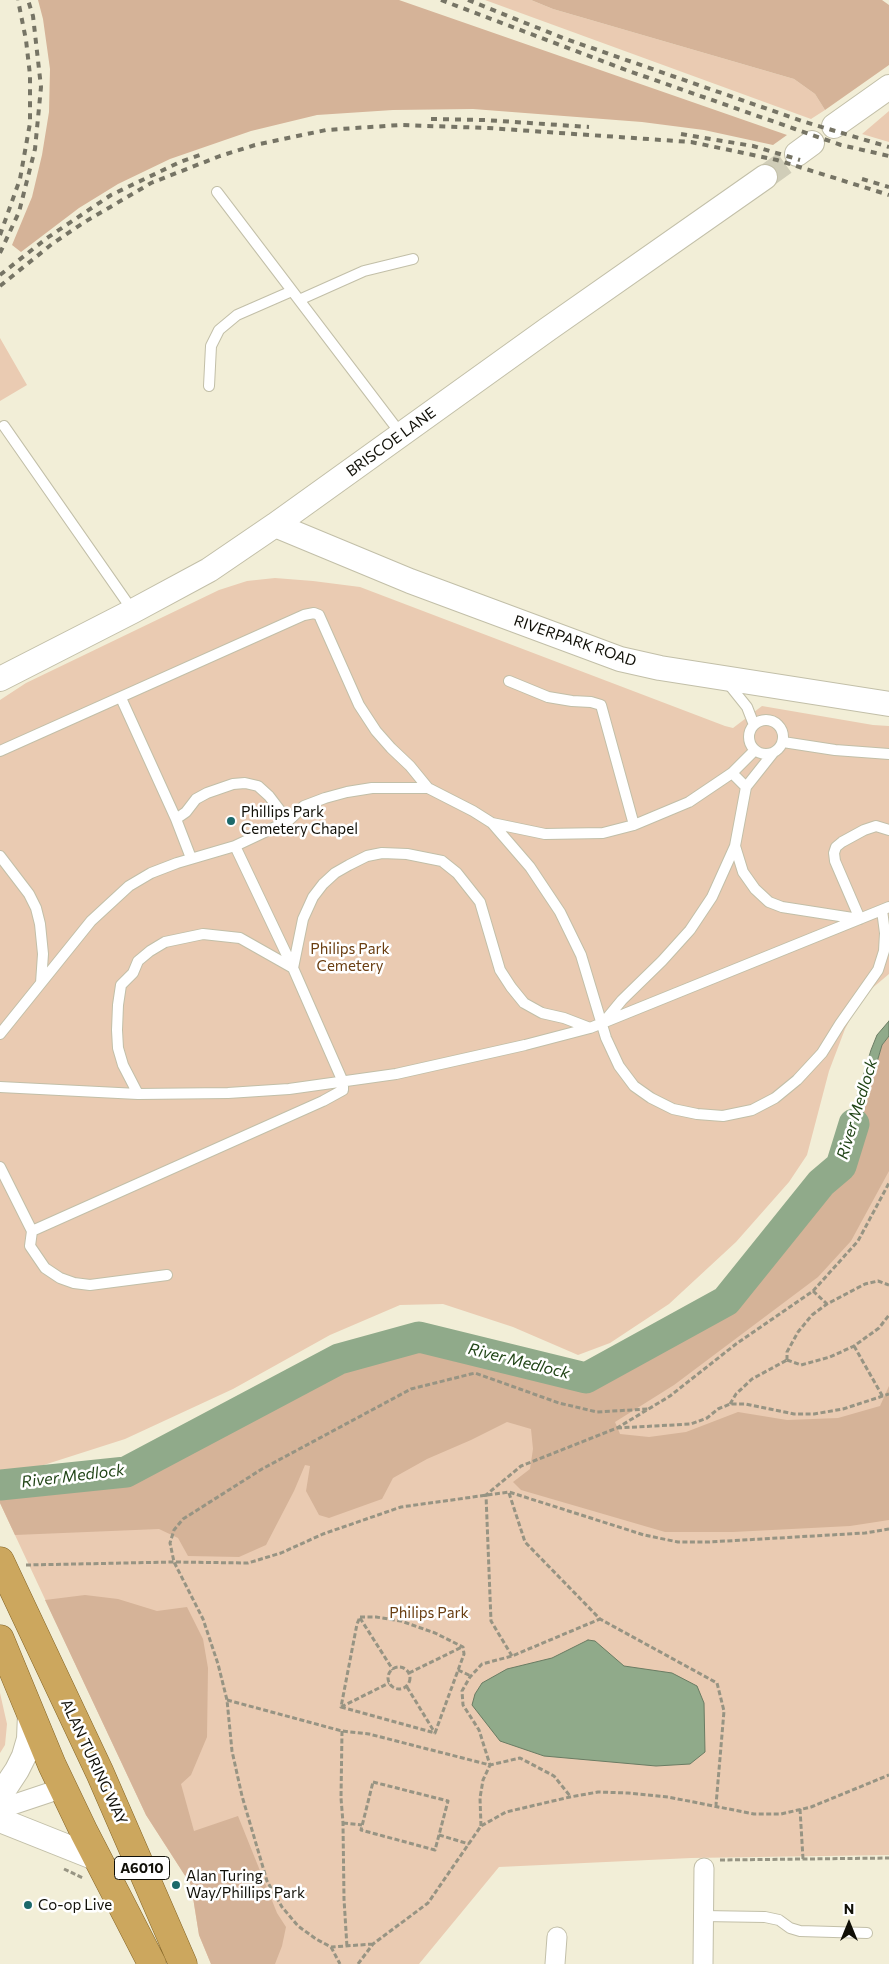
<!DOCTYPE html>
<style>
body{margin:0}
#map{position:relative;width:889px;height:1964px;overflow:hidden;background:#f2eed7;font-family:Commissioner,sans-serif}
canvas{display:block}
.north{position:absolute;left:824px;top:1899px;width:50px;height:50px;-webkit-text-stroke:4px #fff;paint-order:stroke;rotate:0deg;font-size:14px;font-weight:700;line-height:20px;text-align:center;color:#111008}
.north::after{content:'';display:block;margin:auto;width:18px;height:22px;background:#111008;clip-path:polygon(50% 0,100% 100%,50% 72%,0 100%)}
</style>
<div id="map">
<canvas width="889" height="1964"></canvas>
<div class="north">N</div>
</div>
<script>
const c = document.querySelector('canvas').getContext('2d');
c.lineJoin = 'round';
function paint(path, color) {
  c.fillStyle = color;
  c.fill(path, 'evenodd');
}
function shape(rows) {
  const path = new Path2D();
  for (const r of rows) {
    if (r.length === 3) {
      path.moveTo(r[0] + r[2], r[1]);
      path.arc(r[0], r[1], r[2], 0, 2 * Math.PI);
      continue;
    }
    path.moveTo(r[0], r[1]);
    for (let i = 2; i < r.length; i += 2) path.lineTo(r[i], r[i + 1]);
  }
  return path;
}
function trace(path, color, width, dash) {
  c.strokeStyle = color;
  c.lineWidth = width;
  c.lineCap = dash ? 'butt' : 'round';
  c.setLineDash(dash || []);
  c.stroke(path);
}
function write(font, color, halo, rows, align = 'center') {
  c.font = font + ' Commissioner,sans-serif';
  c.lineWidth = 5;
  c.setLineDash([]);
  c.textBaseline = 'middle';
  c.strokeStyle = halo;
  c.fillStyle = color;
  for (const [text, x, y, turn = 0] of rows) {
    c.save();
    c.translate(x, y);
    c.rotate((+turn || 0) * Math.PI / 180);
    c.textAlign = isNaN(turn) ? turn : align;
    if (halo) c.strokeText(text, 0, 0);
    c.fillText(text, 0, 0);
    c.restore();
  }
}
paint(shape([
 [485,0,531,0,553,9,794,79,815,94,825,110,811,119],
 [889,111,889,142,862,134],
 [0,338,27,385,0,401],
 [275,578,313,581,360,587,725,726,733,728,762,706,873,725,889,726,889,974,870,990,857,1006,845,1029,829,1071,807,1155,789,1182,736,1242,669,1304,610,1343,578,1355,513,1327,443,1304,400,1305,330,1335,233,1389,125,1439,0,1479,0,700,26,683,219,590,247,581],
 [889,1036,889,1855,691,1858,499,1867,419,1964,211,1964,199,1935,191,1885,146,1815,0,1503,0,1490,127,1476,341,1361,419,1339,586,1380,728,1303,823,1185,846,1167],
 [0,1693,7,1724,5,1745,0,1753]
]), '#eacbb2');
paint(shape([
 [38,0,399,0,787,135,773,145,704,130,642,122,473,109,393,110,317,115,251,131,170,159,118,184,79,208,21,252,12,245,32,197,42,155,49,112,50,69,43,19],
 [531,0,882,0,889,5,889,65,825,110,815,94,794,79,553,9],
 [889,1036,889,1171,851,1241,818,1277,674,1385,615,1422,620,1434,649,1437,686,1432,738,1412,787,1420,838,1418,880,1406,889,1386,889,1520,850,1526,733,1532,665,1532,521,1490,513,1482,530,1469,533,1449,531,1429,507,1422,471,1440,427,1459,393,1478,382,1499,329,1518,319,1515,306,1491,310,1466,305,1465,294,1491,266,1545,239,1557,188,1556,178,1538,159,1529,15,1535,0,1503,0,1490,127,1476,341,1361,419,1339,586,1380,728,1303,823,1185,846,1167,882,1045],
 [85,1595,118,1599,157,1611,187,1607,203,1639,208,1668,207,1737,191,1775,181,1784,194,1831,238,1816,277,1913,286,1927,282,1946,275,1964,211,1964,199,1935,191,1885,146,1815,45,1600]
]), '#d5b398');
const water = shape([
 [889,1021,889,1036,882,1045,846,1168,838,1160,871,1050,877,1035,889,1021],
 [588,1640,595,1641,624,1666,672,1673,697,1686,704,1703,705,1752,690,1764,656,1766,544,1756,500,1741,472,1705,475,1694,482,1683,507,1669,552,1658,588,1640]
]);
paint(water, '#90aa8a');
trace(water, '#6a7c63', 1);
trace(shape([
 [0,1485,126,1472,339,1359,419,1337,586,1378,726,1301,821,1183,841,1166,854,1124]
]), '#90aa8a', 31);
trace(shape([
 [765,177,797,154]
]), '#d0cdb8', 24, [24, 12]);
const service = shape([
 [217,192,401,434],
 [299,300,364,271,413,259],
 [209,386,211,346,219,330,237,315,292,291],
 [4,426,133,611],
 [509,681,548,697,572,701,591,702,601,705,634,825],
 [727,682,747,707,754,725],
 [121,698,176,819],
 [766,737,17],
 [783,742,835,750,889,754],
 [755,750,732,773,746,787,773,753],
 [0,751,304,615,314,613,319,615,359,705,376,731,391,748,410,766,428,788],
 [746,787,735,846,743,872,755,889,769,902,782,907,859,919],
 [288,821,304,806,325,798,347,792,372,788,428,788,473,811,492,823,530,867,560,912,581,955,606,1038,619,1066,634,1086,651,1098,673,1109,697,1114,723,1116,752,1110,775,1098,797,1080,822,1053,840,1024,878,970,884,951,885,933,882,910],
 [492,823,545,834,603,833,634,825,689,802,732,773],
 [0,856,29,894,36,908,40,924,43,954,41,983],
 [860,919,835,861,834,853,836,847,842,842,864,830,876,826,889,830],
 [603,1023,622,1000,662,961,690,930,712,897,735,846],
 [0,1034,91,921,129,886,151,873,177,863,235,846,288,821,269,796,258,786,245,783,233,784,207,793,196,799,186,812,176,819,191,858],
 [0,1087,138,1094,228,1093,289,1089,396,1074,525,1045,590,1028,889,907],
 [138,1094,123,1065,118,1048,117,1030,118,1005,121,985,133,973,138,961,150,951,165,942,203,934,240,938,293,968,303,919,313,897,323,884,335,873,349,865,367,856,382,853,407,854,442,861,457,873,480,902,500,970,511,987,524,1003,542,1013,564,1018,590,1028],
 [0,1167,32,1231,30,1246,45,1268,60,1278,74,1283,90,1285,167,1275],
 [32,1231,323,1101,343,1090,343,1082,293,968,235,846],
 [703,1916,765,1917,779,1920,790,1928,800,1931,867,1933]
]);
const minor = shape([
 [0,1809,63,1788],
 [555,1964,557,1937],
 [703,1964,704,1868]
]);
const tertiary = shape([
 [834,126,889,87],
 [797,154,812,143],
 [275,525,410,581,620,659,660,668,889,704],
 [0,679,133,611,209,570,275,525,548,329,765,177],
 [0,1796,17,1770,24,1756,29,1739,30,1714],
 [0,1820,98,1859]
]);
const trunk = shape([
 [0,1561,100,1773,183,1964],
 [0,1639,52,1765,84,1832,152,1964]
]);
trace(service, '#c2bfa8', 12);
trace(minor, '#c2bfa8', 21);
trace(tertiary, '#c2bfa8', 26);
trace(trunk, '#836426', 29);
trace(shape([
 [813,1291,827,1304],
 [854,1346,883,1397],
 [787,1360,787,1352,798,1332,812,1315,827,1304,865,1284,878,1281,889,1285],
 [787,1360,801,1365,830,1357,854,1346,879,1328,889,1315],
 [730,1404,736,1394,752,1379,787,1360],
 [617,1428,691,1424,707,1418,718,1409,730,1404,745,1404,794,1414,814,1414,843,1409,889,1394],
 [509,1493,525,1542,600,1619,717,1683,724,1711,716,1805],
 [26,1565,174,1562,248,1563,281,1553,323,1534,401,1507,509,1492,644,1535,678,1542,709,1542,865,1533,889,1529],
 [360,1617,376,1617,401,1621,435,1633,463,1647,464,1654,435,1733,341,1707,357,1624,360,1617],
 [360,1618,393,1670],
 [512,1656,491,1621,486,1495,521,1466,617,1428,670,1396,736,1344,813,1291,858,1241,889,1183],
 [399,1678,11],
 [458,1670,471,1676],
 [409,1673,462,1647],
 [407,1687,435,1733],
 [227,1700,342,1731,369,1734,490,1765,520,1758,554,1776,570,1796],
 [341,1707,389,1683],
 [342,1731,341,1798,343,1823,344,1899,347,1947],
 [373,1782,448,1801,435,1850,361,1830,373,1782],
 [800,1809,803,1859],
 [343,1823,362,1825],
 [481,1826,480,1798,483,1780,490,1765,479,1730,463,1705,462,1691,470,1677,482,1664,512,1656,600,1619],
 [439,1835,469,1844],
 [720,1860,889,1858],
 [64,1869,83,1878],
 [373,1944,331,1947,316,1939,298,1926,282,1907,267,1881,242,1796,232,1751,227,1700,218,1664,203,1619,174,1562,170,1543,174,1530,183,1519,262,1469,411,1389,475,1373,559,1403,597,1412,648,1409],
 [331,1947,340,1964],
 [358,1964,373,1944,428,1903,481,1826,506,1812,570,1797,598,1792,628,1793,668,1797,754,1814,781,1814,811,1807,889,1775]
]), '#979483', 3, [5, 2.5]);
trace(service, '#fff', 10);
trace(minor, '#fff', 19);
trace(tertiary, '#fff', 24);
trace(trunk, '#cca75e', 28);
trace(shape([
 [441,0,626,70,795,129,841,145,889,156],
 [468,0,563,38,805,122,889,147],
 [431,119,485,120,589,127],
 [681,134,753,146,800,160],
 [862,179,889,187],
 [0,235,20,179,30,123,30,75,26,40,18,0],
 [0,253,19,212,35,149,41,87,33,16,28,0],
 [0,275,47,238,111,195,180,162,203,154],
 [0,286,52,244,83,223,151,183,220,156,255,145,326,130,400,125,488,128,691,142,777,160,889,195]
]), '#767465', 4, [6, 6]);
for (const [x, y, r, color] of [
 [231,821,5,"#1c696b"],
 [176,1885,5,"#1c696b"],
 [28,1905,5,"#1c696b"]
]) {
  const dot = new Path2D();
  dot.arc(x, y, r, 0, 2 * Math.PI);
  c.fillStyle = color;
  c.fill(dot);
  trace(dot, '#fff', 2);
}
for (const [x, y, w] of [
 [142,1868,55]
]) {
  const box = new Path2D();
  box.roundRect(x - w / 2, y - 11.5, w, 23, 4);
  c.fillStyle = '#fff';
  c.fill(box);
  trace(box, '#111008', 1);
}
write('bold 14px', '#111008', null, [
 ["A6010",142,1868]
]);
write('15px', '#111008', '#fff', [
 ["BRISCOE LANE",391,442,-36],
 ["RIVERPARK ROAD",575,641,19],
 ["ALAN TURING WAY",94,1762,65]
]);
write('15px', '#111008', '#fff', [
 ["Phillips Park",241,812],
 ["Cemetery Chapel",241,829],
 ["Alan Turing",186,1876],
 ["Way/Phillips Park",186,1893],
 ["Co-op Live",38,1905]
], 'left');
write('15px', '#693d10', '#fff', [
 ["Philips Park",350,949],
 ["Cemetery",350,966],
 ["Philips Park",429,1613]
]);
write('italic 16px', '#214517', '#fff', [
 ["River Medlock",857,1109,-73],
 ["River Medlock",519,1361,14],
 ["River Medlock",73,1476,-7]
]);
</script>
